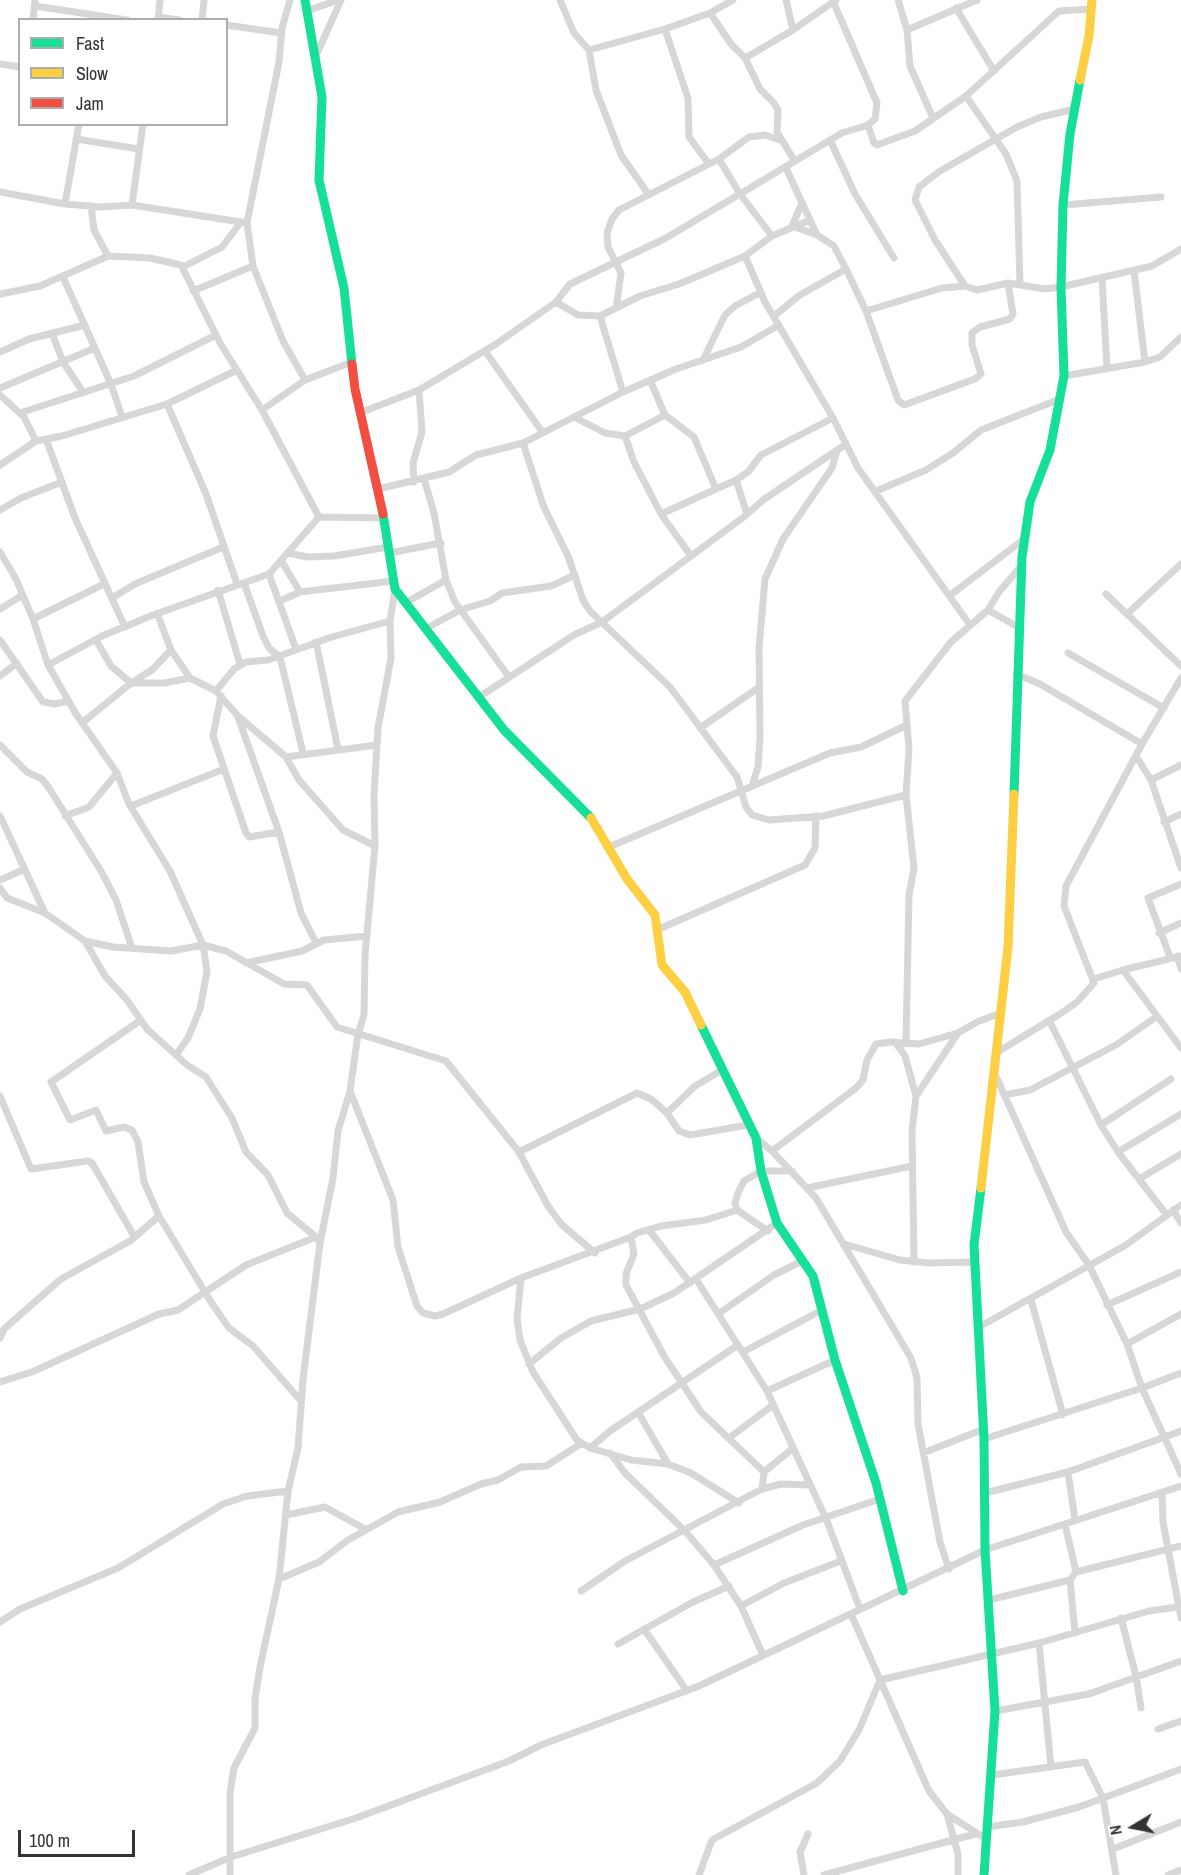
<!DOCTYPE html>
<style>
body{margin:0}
#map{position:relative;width:1181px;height:1875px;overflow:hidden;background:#fff;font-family:"Archivo Narrow",sans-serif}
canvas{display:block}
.legend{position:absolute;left:18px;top:18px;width:210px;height:108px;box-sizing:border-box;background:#fff;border:2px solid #adadad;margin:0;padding:8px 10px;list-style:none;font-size:18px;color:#333}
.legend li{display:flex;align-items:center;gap:12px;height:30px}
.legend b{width:30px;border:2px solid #adadad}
.north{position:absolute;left:1103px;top:1797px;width:60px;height:60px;-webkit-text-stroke:4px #fff;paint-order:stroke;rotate:260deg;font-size:16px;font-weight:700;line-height:24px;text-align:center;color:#333}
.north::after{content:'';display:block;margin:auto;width:21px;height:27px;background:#333;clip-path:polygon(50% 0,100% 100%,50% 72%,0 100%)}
.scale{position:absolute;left:18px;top:1830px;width:117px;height:27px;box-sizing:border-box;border:3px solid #333;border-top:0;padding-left:8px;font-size:18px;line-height:21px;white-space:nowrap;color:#333;-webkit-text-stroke:4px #fff;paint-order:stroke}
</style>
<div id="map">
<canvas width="1181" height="1875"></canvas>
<ul class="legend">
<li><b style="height:8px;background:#16e098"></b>Fast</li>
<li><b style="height:8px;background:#ffcf43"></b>Slow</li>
<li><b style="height:8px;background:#f24e42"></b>Jam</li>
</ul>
<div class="north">N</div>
<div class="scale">100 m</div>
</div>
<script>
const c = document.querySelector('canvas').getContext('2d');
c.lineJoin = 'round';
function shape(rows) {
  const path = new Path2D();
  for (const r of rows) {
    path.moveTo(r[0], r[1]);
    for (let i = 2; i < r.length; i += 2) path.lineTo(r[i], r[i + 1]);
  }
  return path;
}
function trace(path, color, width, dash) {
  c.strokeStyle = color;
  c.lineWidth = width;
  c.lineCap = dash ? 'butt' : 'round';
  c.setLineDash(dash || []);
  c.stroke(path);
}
trace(shape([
 [290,0,282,28,279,62,247,223,253,266,283,341,305,380],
 [560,0,574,33,589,50,596,90,621,155,649,195],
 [786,0,793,30],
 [898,0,907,30,910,66,933,118],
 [833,1,877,103,875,119,868,125],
 [35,6,127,20],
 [956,8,994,71],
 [307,11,338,0],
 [710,13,731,44,745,58,760,89,774,103,778,110,777,132,794,160],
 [158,17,179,20],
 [33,20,35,0],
 [158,20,160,0],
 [202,20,204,0],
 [226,25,281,33],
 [665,29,688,98,689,137,709,164],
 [907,30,977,0],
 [589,50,665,29,710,13,733,0],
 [315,58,341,0],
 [745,58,793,30,836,0],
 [0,64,20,67],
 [966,96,1006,154,1017,181,1020,285],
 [76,139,139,149],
 [830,140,855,194,894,258],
 [719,159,740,194,772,236],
 [786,168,817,235,834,246,846,269,866,311,898,400,904,405,975,379,981,374,972,345,972,333,980,327,1010,319,1013,314,1008,283],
 [0,192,65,204,101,207,132,205,247,223],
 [802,203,792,226,817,235],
 [65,204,79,124],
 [132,205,143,124],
 [1063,205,1161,197],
 [91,206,94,230,108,256],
 [745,256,765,302,833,418,858,468,970,625],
 [183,267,222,247,241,222],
 [1134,271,1145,362],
 [63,277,111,384,122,417],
 [1102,278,1107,369],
 [965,286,935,240,915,200,919,187,940,171,1017,127,1041,117,1075,109],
 [193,291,253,266],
 [0,294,40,286,108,256,150,258,181,265,220,343,262,410,319,517],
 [556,302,578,315,600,316,640,296,679,284,745,256,772,236,810,220],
 [616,308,621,273,608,247,607,233,612,219,619,210,719,159,749,137,765,135,780,140],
 [866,311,942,288,965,286,977,290,1008,283,1045,289,1061,287,1152,266,1181,249],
 [600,316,623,392],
 [774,316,800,295,846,269],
 [52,333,63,362,83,392],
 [485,351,543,433],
 [0,352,29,339,85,325],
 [703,360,725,315,735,306,761,292],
 [1064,376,1145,362,1160,357,1181,337],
 [650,380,665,415,694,437,716,489],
 [0,388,95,348],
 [0,395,24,417,36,441],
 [167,404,206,494,237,584],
 [262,410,305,380,352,362],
 [362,412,419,390,496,344,556,302,570,284,666,238,842,133,868,125,874,143,877,145,915,131,966,96,1059,11,1091,9],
 [20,413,134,376,216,335],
 [574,417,605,433,625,436,665,415],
 [625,436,634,462,661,514,691,556],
 [46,439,75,518,125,627],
 [523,443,543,505,568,556,583,600,590,611,670,687,737,777,746,807,752,815,769,820,823,816,906,795],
 [0,465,36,441,62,436,167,404,237,370],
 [424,479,434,513,446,580,455,602,509,677],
 [736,480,747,514],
 [414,482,413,463,422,432,419,390],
 [378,489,449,472,476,455,523,443,623,392,676,369,741,347,779,325],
 [876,491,926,470,953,453,981,430,1060,399],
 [0,510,21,498,62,482],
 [661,514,736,480,748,472,761,455,833,418],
 [319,517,383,518],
 [0,552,16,579,33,619,48,665,76,714,117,773,129,804,170,871,203,945,226,951,284,984,307,985,337,1027,446,1061,519,1152,548,1206,561,1224,595,1253],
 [288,553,308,557,334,556,388,547],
 [389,553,441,543],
 [281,560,300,592],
 [269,574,296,649],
 [244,583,263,636,269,648,280,657,303,753],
 [218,590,240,664],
 [1106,594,1181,666],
 [949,596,1023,540],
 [112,598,135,584,223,547],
 [280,601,300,592,393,581],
 [407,602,446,580],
 [0,609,21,596],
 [988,610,1018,627],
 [157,613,171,650,190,678],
 [1127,614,1181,564],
 [33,619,104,584],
 [427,628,460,610,490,601,502,593,551,586,575,575],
 [0,640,43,702,55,704,68,701],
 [96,640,111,666,131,683,164,683,190,678,216,691,238,716,286,757,299,780,343,830,375,846],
 [316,642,338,749],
 [1068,653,1164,708],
 [48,665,102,636,153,615,269,574,319,517],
 [1016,674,1040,684,1142,744],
 [0,676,17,663],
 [216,691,234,669,246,662,268,660,332,637,390,621],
 [221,696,213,736,246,833,249,837,279,832],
 [479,697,574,635,602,622,745,516,763,500,846,444],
 [238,717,279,832,301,913,316,943],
 [82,723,131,683,152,670,171,650],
 [700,728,758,688],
 [0,745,27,772,42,779,49,788,101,871,116,900,132,948],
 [1136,756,1151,780,1181,868],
 [286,757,377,745],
 [1151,780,1181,765],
 [752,786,758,767,760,737,759,648,765,579,783,539,832,468,837,450],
 [131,806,224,769],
 [0,816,45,913],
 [65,816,89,807,117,773],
 [1164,822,1181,814],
 [609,847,830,753,861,747,907,725],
 [0,880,25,869],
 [0,888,7,898,45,913,85,941,105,976,127,1000,147,1029,187,1065,206,1077,232,1118,246,1152,268,1175,287,1213,316,1237,320,1243],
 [659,929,805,865,815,848,816,816],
 [1159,933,1181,923],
 [85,941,113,947,171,951,203,945,207,971,200,1009,188,1038,176,1055],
 [1177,956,1181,969],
 [1170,957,1148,898,1181,884],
 [246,963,302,951,324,940,367,936],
 [1123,970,1181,956],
 [1094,979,1123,970,1181,1048],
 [141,1020,51,1082,70,1120,96,1110,106,1131,124,1127,132,1130,138,1142,144,1182,159,1216,211,1302,229,1328,253,1346,301,1401],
 [1049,1020,1101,1125,1118,1152,1166,1214],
 [895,1042,905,1056,916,1096],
 [906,1042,909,895,914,868,906,795,909,749,905,701,951,642,988,610,999,592,1021,566],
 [996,1053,1063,1012,1077,1002,1094,983,1064,906,1066,886,1142,744,1181,678],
 [994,1072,1066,1232,1089,1265,1127,1344,1142,1388,1181,1474],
 [350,1091,393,1200,398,1247,417,1306,423,1313,435,1316,443,1314,521,1278,631,1237],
 [1004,1095,1030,1090,1051,1079,1116,1045,1156,1017],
 [0,1096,31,1169,88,1161,92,1163,134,1236],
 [667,1113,695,1086,722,1070],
 [1101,1125,1171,1079],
 [756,1138,772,1151,816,1198,911,1358,917,1378,918,1424,940,1542,949,1569],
 [772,1151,856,1088,863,1080,867,1060,876,1044,890,1042,919,1044,958,1033,977,1022,1001,1013],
 [519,1152,637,1093,651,1099,667,1113,679,1131,690,1135,748,1125],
 [1118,1152,1181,1114],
 [1139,1179,1181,1154],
 [807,1188,912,1166],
 [737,1210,706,1220,661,1226,637,1233,631,1237,634,1254,626,1274,626,1285,664,1356,701,1412,764,1472],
 [1173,1210,1181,1223],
 [649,1230,690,1283],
 [768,1231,737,1210,735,1203,738,1193,744,1181,761,1171,792,1171],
 [844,1244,900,1260,929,1263,974,1262],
 [914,1262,912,1131,916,1096,958,1033],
 [521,1278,517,1318,520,1340,533,1372,577,1440,590,1448,631,1460,668,1464,691,1473,739,1503],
 [696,1279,767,1391,827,1521,860,1609],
 [1031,1300,1063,1415],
 [1107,1305,1181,1272],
 [718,1314,774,1275,802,1261],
 [979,1327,1126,1245,1181,1205],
 [0,1338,4,1329,61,1279,130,1241,159,1216],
 [1127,1344,1181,1314],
 [743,1352,822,1310],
 [529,1364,561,1338,591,1321,640,1309,674,1293,777,1223],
 [0,1382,32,1372,159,1314,178,1310,246,1265,316,1237],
 [767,1391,835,1360],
 [638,1412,668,1464],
 [729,1438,773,1405],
 [984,1439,1142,1388,1181,1373],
 [590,1448,610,1431,738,1345],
 [610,1453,625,1473,685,1531,714,1565,741,1606,763,1655],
 [923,1453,984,1429],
 [1068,1472,1075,1520],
 [762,1489,764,1472,792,1449],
 [985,1493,1068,1472,1181,1431],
 [1162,1493,1163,1522,1181,1618],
 [286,1515,325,1507,365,1529],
 [1065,1524,1076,1572,1070,1580,1075,1633],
 [714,1565,803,1525,880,1499],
 [1076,1572,1181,1546],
 [279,1579,319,1562,348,1540,398,1512,440,1502,481,1484,498,1480,521,1467,546,1466,582,1443],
 [581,1591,625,1561,762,1489,781,1484,809,1485],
 [989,1600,1070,1580],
 [741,1606,784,1583,841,1561],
 [851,1614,929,1791,947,1814,986,1839],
 [1121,1618,1136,1676,1141,1708],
 [0,1622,20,1609,118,1568,223,1504,247,1496,288,1491],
 [644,1629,687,1691],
 [1039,1643,1051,1767],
 [618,1644,693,1602,729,1586],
 [995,1711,1089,1694,1181,1661],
 [1158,1729,1181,1721],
 [992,1775,1085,1762,1103,1798,1116,1875],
 [947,1814,958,1854,958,1875],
 [987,1827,1023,1822,1079,1807,1181,1769],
 [1113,1849,1181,1822],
 [189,1875,231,1857,356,1818,509,1761,541,1745,699,1686,985,1550,1181,1486],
 [230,1875,230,1793,234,1768,255,1728,255,1699,260,1667,279,1579,288,1491,298,1448,303,1379,320,1243,333,1178,338,1131,350,1091,358,1034,364,1015,365,955,375,846,374,795,378,728,391,658,390,621,395,589],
 [699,1875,712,1840,817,1783,840,1761,859,1730,880,1680,1039,1643,1149,1611,1178,1607],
 [804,1875,800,1852,808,1834],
 [824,1875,975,1834],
 [1168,1875,1181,1870]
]), '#d7d7d7', 7);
trace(shape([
 [305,0,322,97,319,180,344,288,352,364],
 [383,514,395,589,504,730,591,818],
 [1014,794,1022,557,1030,502,1050,450,1064,376,1061,287,1063,205,1070,134,1080,80],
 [701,1025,756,1138,761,1171,777,1223,813,1276,835,1360,876,1483,903,1591],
 [981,1188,974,1245,984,1439,985,1550,995,1711,984,1875]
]), '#16e098', 9);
trace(shape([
 [1080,80,1089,36,1092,0],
 [591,818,627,879,655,915,662,965,685,992,701,1025],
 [981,1188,1008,947,1014,794]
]), '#ffcf43', 9);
trace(shape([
 [352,364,355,389,383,514]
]), '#f24e42', 9);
</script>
